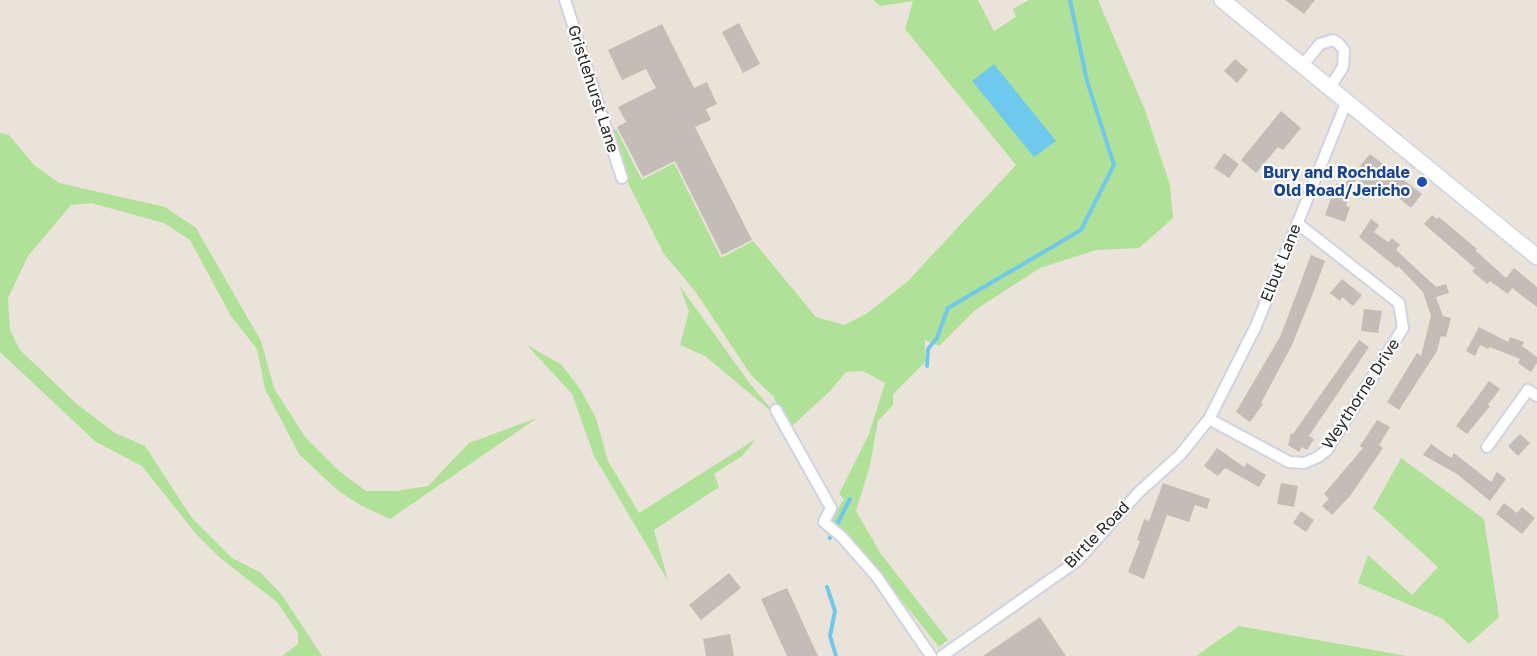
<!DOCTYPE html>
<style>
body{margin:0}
canvas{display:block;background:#eae3da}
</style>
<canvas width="1537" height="656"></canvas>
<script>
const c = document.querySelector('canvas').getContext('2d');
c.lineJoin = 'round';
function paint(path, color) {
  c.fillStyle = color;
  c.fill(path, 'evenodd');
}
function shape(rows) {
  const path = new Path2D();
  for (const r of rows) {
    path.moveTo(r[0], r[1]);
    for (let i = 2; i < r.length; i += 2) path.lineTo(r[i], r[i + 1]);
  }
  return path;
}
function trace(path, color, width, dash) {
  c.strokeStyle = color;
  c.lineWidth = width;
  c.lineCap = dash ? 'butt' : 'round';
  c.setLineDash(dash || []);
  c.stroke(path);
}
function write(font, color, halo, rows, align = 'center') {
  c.font = font + ' "Golos Text",sans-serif';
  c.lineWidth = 4.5;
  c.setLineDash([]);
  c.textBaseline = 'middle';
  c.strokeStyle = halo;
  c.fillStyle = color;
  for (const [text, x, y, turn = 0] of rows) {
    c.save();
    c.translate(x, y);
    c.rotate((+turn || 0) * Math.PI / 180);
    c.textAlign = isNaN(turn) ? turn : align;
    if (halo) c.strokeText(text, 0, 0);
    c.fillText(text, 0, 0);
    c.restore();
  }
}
paint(shape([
 [873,0,978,0,994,31,1016,17,1013,9,1029,0,1098,0,1145,110,1170,185,1173,218,1139,248,1096,250,1040,268,975,310,939,346,925,340,925,362,893,394,893,405,878,421,870,465,856,511,881,554,948,640,939,647,858,546,831,521,844,499,839,494,869,434,885,383,863,371,846,372,830,391,790,428,773,396,751,375,695,291,664,254,625,177,611,132,616,129,642,180,674,163,721,258,753,241,816,317,844,325,866,314,907,282,1016,165,905,29,913,1,880,6],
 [0,133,9,135,34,165,59,183,165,207,196,228,261,341,274,388,305,437,339,471,366,491,396,491,428,486,469,443,537,418,390,519,360,505,336,489,299,454,265,389,257,349,231,316,190,240,164,223,91,203,71,205,28,256,8,298,10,330,20,350,78,405,115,433,145,446,192,518,232,558,261,573,282,595,322,656,282,656,298,644,298,633,277,602,219,557,197,535,142,466,96,442,0,352],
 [679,285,748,381,777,416,705,356,680,345,689,311],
 [527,345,562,365,580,389,596,418,608,461,639,513,756,439,742,456,714,474,719,487,654,530,668,581,594,456,572,394],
 [1401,458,1484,519,1499,617,1469,644,1443,619,1358,583,1368,555,1412,595,1438,567,1373,508],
 [1239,626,1407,656,1196,656]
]), '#afe197');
paint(shape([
 [994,64,1056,141,1034,157,972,81]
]), '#6ec9ec');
trace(shape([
 [927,366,928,349,937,338,948,308,1081,230,1114,165,1087,81,1070,0],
 [830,538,850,499],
 [827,587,835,611,830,636,836,656]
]), '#6ec9ec', 4);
paint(shape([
 [1285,0,1315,0,1304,14],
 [739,23,760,64,743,73,722,32],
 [662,24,694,88,707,82,717,104,706,109,711,120,695,127,752,240,722,255,675,161,643,177,617,127,626,122,618,107,656,88,646,69,622,80,608,50],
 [1235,59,1248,70,1237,83,1224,71],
 [1281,111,1301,128,1283,150,1278,147,1256,173,1241,160],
 [1224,153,1239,164,1229,178,1214,168],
 [1370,154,1422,194,1411,208,1379,182,1372,191,1356,178,1346,206,1350,207,1345,222,1325,215,1336,184,1343,186],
 [1432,215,1437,219,1439,217,1477,249,1475,250,1506,278,1514,268,1537,287,1537,307,1512,288,1508,294,1490,281,1487,284,1472,271,1475,268,1424,224],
 [1371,219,1379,225,1374,232,1388,242,1392,238,1400,245,1396,250,1436,287,1446,284,1449,293,1436,297,1443,316,1451,318,1446,337,1441,336,1437,351,1399,410,1387,402,1417,353,1421,356,1431,316,1423,292,1398,266,1397,268,1359,237],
 [1311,255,1325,261,1315,288,1292,345,1261,403,1263,404,1250,422,1236,412,1281,335],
 [1342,279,1362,295,1353,306,1342,297,1340,301,1330,293],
 [1364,309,1382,311,1378,333,1361,331],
 [1479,327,1508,342,1510,337,1524,342,1522,346,1537,357,1537,363,1531,372,1518,363,1520,359,1490,347,1488,349,1480,345,1475,356,1466,351],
 [1359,340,1369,347,1309,436,1314,439,1307,450,1302,447,1299,452,1288,445,1291,433,1293,434],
 [1489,381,1500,389,1488,405,1490,406,1467,434,1456,426],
 [1377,420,1390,427,1379,445,1383,448,1350,496,1332,515,1322,506,1329,499,1324,494,1363,448,1360,446],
 [1520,434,1530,443,1518,456,1508,446],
 [1431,444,1451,458,1454,453,1491,482,1497,472,1506,479,1490,501,1457,474,1423,455],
 [1217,448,1244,467,1247,463,1266,475,1259,487,1225,468,1218,476,1204,466],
 [1163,483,1210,499,1207,509,1195,505,1189,522,1167,515,1144,579,1128,572,1140,541,1137,540,1144,519,1149,521],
 [1281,483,1298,486,1294,507,1277,504],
 [1504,503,1517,513,1522,507,1535,518,1522,534,1496,514],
 [1301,511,1314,520,1306,532,1293,523],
 [729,573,741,588,701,620,689,605],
 [787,588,818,656,787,656,761,599],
 [1040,617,1066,656,983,656],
 [730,634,734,656,706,656,703,639]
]), '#c2bdb6');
const street = shape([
 [565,0,622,178],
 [1302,66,1320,44,1333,40,1338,43,1344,50,1343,67,1329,89],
 [776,410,831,508,824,522,842,537,877,577,931,656],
 [1209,419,1289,462,1304,463,1318,457,1327,450,1403,328,1399,303,1297,223],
 [1487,447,1528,390,1537,396],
 [942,656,1077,561,1139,492,1180,455,1209,419,1256,326,1346,103]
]);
const secondary = shape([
 [1222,0,1537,257]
]);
trace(street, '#cfd2e1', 14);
trace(secondary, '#cfd2e1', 18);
trace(street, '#fff', 10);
trace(secondary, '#fff', 15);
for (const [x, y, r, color] of [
 [1422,182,6,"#1a4fb4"]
]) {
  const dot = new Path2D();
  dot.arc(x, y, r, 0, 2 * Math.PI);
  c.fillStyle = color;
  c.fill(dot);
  trace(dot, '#fff', 2);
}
write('16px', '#282828', '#fff', [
 ["Gristlehurst Lane",593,89,72],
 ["Elbut Lane",1281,263,-68],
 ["Weythorne Drive",1361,394,-57],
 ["Birtle Road",1097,535,-46]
]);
write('bold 16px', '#164399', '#fff', [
 ["Bury and Rochdale",1410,173],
 ["Old Road/Jericho",1410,191]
], 'right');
</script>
